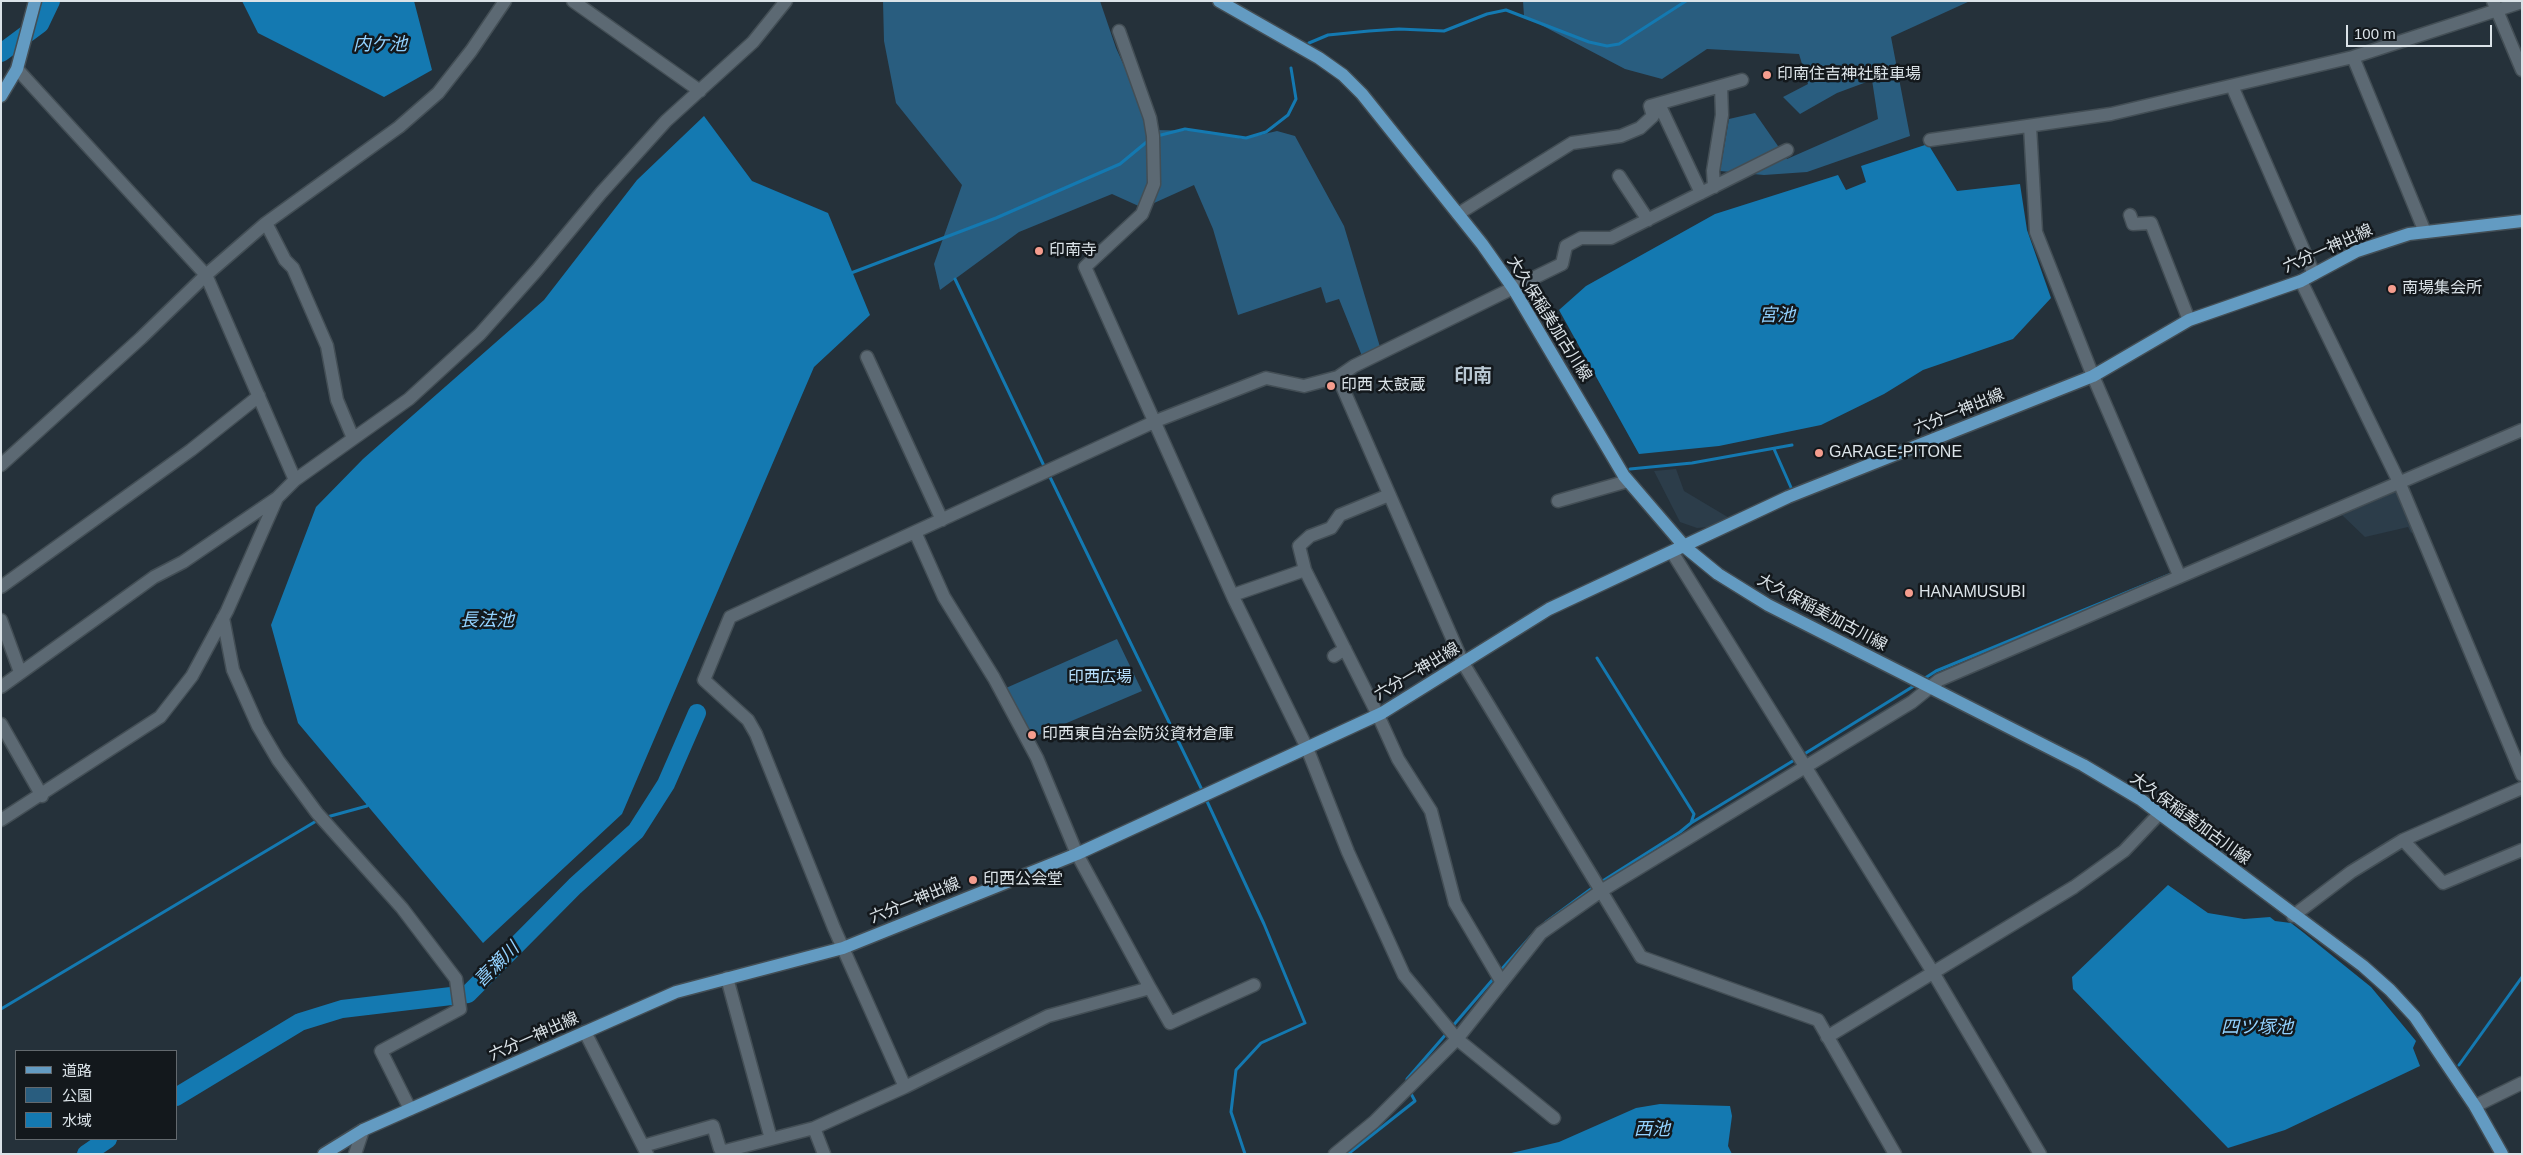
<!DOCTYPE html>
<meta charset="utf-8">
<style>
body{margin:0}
#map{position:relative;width:2523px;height:1155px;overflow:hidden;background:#25313a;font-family:Arial,"Noto Sans JP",sans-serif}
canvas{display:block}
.frame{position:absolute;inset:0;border:2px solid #dbe3e8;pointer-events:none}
.legend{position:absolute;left:15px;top:1050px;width:162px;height:90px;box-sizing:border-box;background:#13181c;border:1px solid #63696e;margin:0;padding:6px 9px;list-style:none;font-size:15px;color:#dbe3e8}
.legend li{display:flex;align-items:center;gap:10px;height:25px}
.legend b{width:25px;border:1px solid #63696e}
.scale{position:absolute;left:2346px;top:25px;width:146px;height:22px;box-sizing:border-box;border:2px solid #dbe3e8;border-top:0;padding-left:6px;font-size:15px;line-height:18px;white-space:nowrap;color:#dbe3e8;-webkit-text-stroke:4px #13181c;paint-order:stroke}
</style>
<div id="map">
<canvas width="2523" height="1155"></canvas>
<div class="frame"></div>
<ul class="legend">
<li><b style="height:6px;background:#639bc2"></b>道路</li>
<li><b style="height:14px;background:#295d7f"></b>公園</li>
<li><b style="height:14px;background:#1479b1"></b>水域</li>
</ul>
<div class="scale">100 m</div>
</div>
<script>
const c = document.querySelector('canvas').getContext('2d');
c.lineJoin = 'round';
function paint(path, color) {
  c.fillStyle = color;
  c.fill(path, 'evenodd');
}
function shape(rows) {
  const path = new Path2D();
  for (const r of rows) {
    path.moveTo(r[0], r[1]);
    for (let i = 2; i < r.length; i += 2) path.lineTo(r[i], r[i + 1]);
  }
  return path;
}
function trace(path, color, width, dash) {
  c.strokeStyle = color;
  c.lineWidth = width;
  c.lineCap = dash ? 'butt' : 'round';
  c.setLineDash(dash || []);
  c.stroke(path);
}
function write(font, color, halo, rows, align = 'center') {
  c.font = font + ' Arial,"Noto Sans JP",sans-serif';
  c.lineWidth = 5;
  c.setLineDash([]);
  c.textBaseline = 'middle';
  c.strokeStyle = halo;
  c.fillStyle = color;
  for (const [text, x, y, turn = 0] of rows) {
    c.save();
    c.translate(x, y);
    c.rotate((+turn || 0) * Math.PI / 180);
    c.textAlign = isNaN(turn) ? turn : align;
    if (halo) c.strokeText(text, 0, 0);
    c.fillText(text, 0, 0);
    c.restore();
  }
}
paint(shape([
 [1676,469,1684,491,1731,519,1708,527,1697,528,1680,522,1654,471],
 [2400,490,2416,530,2411,533,2408,527,2365,537,2342,515]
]), '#2c3d4a');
paint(shape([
 [883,1,1100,1,1116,48,1153,130,1207,131,1243,139,1277,131,1295,136,1344,226,1380,347,1362,356,1339,299,1326,303,1321,287,1238,315,1213,229,1194,185,1143,208,1112,194,1019,232,940,290,934,264,962,185,896,103,884,41],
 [1523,1,1970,1,1891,37,1910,136,1807,172,1764,175,1720,171,1729,119,1755,113,1787,159,1878,119,1872,80,1837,93,1800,114,1783,97,1808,84,1799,54,1707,49,1662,79,1625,69,1524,16],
 [1117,639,1142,691,1029,739,1006,688]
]), '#295d7f');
paint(shape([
 [242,1,414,1,432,70,384,97,258,33],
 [704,116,752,181,828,213,870,315,814,367,622,814,483,943,298,723,271,625,316,507,363,459,544,300,637,180],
 [1928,144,1957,191,2020,184,2027,230,2051,298,2013,339,1923,370,1884,394,1821,425,1719,446,1639,454,1559,310,1586,286,1715,214,1838,175,1846,190,1866,182,1861,166],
 [2168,885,2208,913,2244,919,2270,917,2275,921,2291,923,2304,933,2371,987,2416,1041,2413,1048,2420,1066,2285,1130,2228,1148,2073,989,2072,977],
 [1660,1104,1730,1106,1732,1116,1728,1146,1732,1154,1507,1154,1559,1142,1636,1108]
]), '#1479b1');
trace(shape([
 [1309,43,1328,35,1369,31,1399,29,1444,31,1487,14,1506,10,1589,42,1607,46,1619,44,1686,1],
 [1157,136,1185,129,1246,138,1266,132,1288,115,1296,99,1291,68],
 [851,273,996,218,1120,164,1149,140],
 [955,279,1045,468],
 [1774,449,1793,492],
 [1630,469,1692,463,1792,445],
 [1048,473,1203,792],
 [1597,658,1694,814,1691,823,1680,832,1601,882],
 [1922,680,1936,671,2174,573],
 [1801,756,1917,684],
 [1205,797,1264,924,1305,1023,1261,1043,1236,1070,1231,1112,1245,1154],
 [327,817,367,806,370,802],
 [1691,823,1796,759],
 [1546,922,1595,886],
 [1500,971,1532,935],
 [1,1009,318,820],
 [1451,1028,1494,978],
 [2459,1065,2522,977],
 [1407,1084,1407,1079,1447,1033],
 [1348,1154,1415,1101,1409,1090]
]), '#1479b1', 3);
trace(shape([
 [1,53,40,24,51,1],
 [176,1097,300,1022,342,1009,468,994,575,886,636,831,666,784,697,713],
 [86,1154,108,1139]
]), '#1479b1', 18);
const minor = shape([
 [573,1,700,91],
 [2493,1,2522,70],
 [1119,31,1150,118,1153,136,1154,184,1142,214,1085,267,1234,599,1307,748,1348,852,1404,975,1457,1039,1554,1118],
 [2353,57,2425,232],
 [17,69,206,275,295,480],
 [2232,86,2314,274],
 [1659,104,1701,193],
 [2030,126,2036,232,2093,376,2179,575],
 [1930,140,2111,114,2353,57,2522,2],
 [1619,176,1648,220],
 [1714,187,1713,171,1722,115,1721,86],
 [1458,214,1572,143,1621,136,1640,128,1653,116,1650,106,1742,80],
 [2130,215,2133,224,2151,223,2189,320],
 [266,223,285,260,293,268,327,346,337,400,353,438],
 [2301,281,2400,484,2522,775],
 [867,357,942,520],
 [1338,377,1463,663,1641,957,1818,1020,1895,1154],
 [1,465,141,338,206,275,266,223,399,127,438,93,471,51,505,1],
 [1389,495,1340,515,1331,528,1310,536,1299,546,1305,570,1378,715,1398,759,1431,811,1455,903,1501,981],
 [1558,501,1628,481],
 [1672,552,1934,974,2040,1154],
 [1,587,191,450,259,396],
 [1233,595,1305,570],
 [223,618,233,670,258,726,278,760,317,813,402,908,456,979,460,1009,381,1051,410,1109],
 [1,620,20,672],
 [1334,656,1345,649],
 [1,687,154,577,183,562,277,498,295,480,409,399,480,334,537,270,601,193,666,121,753,42,786,1],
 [1,724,42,796],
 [1,820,160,717,192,676,227,611,277,498],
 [2403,840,2443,883,2522,850],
 [2293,916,2351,872,2403,840,2522,788],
 [727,978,771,1139],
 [1150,988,1170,1023,1254,985],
 [585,1032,647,1154],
 [1827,1037,2074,887,2124,851,2159,814],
 [905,1087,834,928,756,734,748,720,704,680,730,617,1156,421,1266,378,1304,386,1338,377,1354,366,1562,264,1566,246,1581,238,1611,238,1787,150],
 [2475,1106,2522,1083],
 [643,1146,713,1126,720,1149,725,1151,814,1128],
 [355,1154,363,1130],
 [824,1154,814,1128,905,1087,1048,1016,1150,988,1077,854,1037,758,994,678,944,597,915,532],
 [1335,1154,1374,1122,1457,1039,1541,933,1601,891,1912,702,1939,680,2522,430]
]);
const major = shape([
 [1219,1,1319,58,1343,75,1362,94,1482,244,1513,288,1624,476,1685,547,1718,574,1768,605,2083,765,2140,799,2363,966,2390,990,2415,1017,2475,1106,2502,1154],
 [1,96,17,69,35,1],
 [324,1154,363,1130,676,992,843,948,1077,854,1382,713,1549,609,1788,497,2093,376,2189,320,2301,281,2357,251,2409,234,2522,221]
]);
trace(minor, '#434e55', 15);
trace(major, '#434e55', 15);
trace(minor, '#5c6973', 12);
trace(major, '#639bc2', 12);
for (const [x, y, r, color] of [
 [1767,75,5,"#f59d8e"],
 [1039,251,5,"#f59d8e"],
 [2392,289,5,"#f59d8e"],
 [1331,386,5,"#f59d8e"],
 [1819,453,5,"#f59d8e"],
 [1909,593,5,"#f59d8e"],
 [1032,735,5,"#f59d8e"],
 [973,880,5,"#f59d8e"]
]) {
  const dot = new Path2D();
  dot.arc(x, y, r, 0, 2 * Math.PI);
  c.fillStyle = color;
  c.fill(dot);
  trace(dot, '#13181c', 2);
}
write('16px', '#dbe3e8', '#13181c', [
 ["印南住吉神社駐車場",1777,75],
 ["印南寺",1049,251],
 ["南場集会所",2402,289],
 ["印西 太鼓蔵",1341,386],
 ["GARAGE-PITONE",1829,453],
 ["HANAMUSUBI",1919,593],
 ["印西東自治会防災資材倉庫",1042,735],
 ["印西公会堂",983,880]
], 'left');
write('16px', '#dbe3e8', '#13181c', [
 ["六分一神出線",2328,249,-24],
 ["大久保稲美加古川線",1549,319,58],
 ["六分一神出線",1959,412,-22],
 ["大久保稲美加古川線",1822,613,28],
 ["六分一神出線",1417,672,-31],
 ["大久保稲美加古川線",2190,819,36],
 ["六分一神出線",915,901,-22],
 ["六分一神出線",534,1037,-24]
]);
write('16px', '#b7e0fe', '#13181c', [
 ["印西広場",1100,678]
]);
write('italic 18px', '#93d2ff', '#13181c', [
 ["内ケ池",380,45],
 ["宮池",1777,316],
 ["長法池",487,621],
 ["喜瀬川",497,965,-45],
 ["四ツ塚池",2257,1028],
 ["西池",1652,1130]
]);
write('bold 19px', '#b9c8d3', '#13181c', [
 ["印南",1473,377]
]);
</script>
